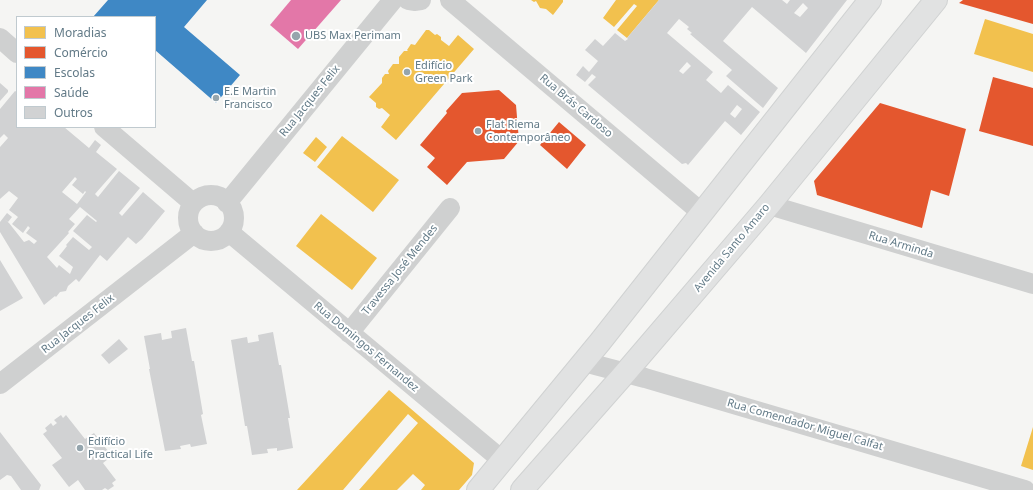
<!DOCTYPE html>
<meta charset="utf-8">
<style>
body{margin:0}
#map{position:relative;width:1033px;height:490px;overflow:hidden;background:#f5f5f3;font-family:"Noto Sans",sans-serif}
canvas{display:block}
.legend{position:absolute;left:16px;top:16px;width:140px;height:112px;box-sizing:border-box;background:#fff;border:1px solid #c0cacf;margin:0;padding:5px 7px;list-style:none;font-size:12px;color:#627a87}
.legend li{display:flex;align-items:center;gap:8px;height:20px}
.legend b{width:20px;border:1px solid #c0cacf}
</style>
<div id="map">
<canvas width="1033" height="490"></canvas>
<ul class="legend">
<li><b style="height:11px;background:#f2c14e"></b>Moradias</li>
<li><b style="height:11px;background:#e4572e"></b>Comércio</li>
<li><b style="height:11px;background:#3f88c5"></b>Escolas</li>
<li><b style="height:11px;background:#e377a8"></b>Saúde</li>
<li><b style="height:11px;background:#d1d2d3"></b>Outros</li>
</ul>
</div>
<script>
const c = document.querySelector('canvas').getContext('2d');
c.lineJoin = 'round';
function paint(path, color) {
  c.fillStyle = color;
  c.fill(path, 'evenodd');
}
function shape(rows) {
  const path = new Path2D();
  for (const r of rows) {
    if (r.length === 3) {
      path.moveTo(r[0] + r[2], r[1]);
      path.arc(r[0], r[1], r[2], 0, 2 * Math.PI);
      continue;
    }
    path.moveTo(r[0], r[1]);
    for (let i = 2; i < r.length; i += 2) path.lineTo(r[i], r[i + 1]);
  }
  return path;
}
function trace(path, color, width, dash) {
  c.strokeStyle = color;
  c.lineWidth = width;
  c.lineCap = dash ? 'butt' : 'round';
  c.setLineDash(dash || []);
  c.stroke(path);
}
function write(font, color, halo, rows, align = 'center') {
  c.font = font + ' "Noto Sans",sans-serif';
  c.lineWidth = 4;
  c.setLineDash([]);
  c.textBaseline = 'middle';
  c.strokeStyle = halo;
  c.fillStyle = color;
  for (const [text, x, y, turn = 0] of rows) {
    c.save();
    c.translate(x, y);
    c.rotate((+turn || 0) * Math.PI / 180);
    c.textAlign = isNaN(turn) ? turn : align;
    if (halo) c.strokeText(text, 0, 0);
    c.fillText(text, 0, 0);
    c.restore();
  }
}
paint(shape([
 [531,0,563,0,563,2,553,15,546,9,540,8,536,1,534,2],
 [616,0,659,0,627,38,617,30,637,6,634,4,614,27,603,18],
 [985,19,1033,34,1033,72,974,54],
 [426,30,429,30,435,35,437,34,441,37,441,40,449,46,458,35,474,49,396,140,381,127,390,115,382,108,379,109,376,107,376,103,369,97,382,83,382,78,385,74,389,74,388,71,393,64,399,64,399,57,404,51,408,51,407,50,411,44,415,45],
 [342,136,399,180,373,212,317,167],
 [316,137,327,147,315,162,303,153],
 [321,214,377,258,352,290,296,246],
 [389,390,474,463,472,475,459,490,421,490,425,485,413,474,397,490,359,490,418,423,408,414,343,490,297,490],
 [1033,427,1033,470,1021,466]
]), '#f2c14e');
paint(shape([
 [963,0,1033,0,1033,24,959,3],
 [993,77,1033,88,1033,146,979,131],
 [499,90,516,105,519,141,504,159,467,162,447,185,427,167,435,158,420,145,447,113,446,111,462,93],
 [880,103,966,129,949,196,931,190,922,228,817,195,814,181],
 [559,122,586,145,567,169,540,145]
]), '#e4572e');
paint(shape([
 [108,0,207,0,184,27,240,75,216,103,155,50,155,17,93,17]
]), '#3f88c5');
paint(shape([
 [291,0,341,0,298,49,270,25]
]), '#e377a8');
paint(shape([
 [659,0,782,0,787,4,790,0,847,0,806,53,752,7,723,41,778,88,763,108,726,76,732,70,690,34,692,33,687,29,689,27,679,19,667,33,713,72,706,80,721,93,728,85,760,112,741,135,725,121,688,165,686,163,682,164,588,85,596,77,592,74,585,82,576,75,583,66,589,72,598,61,585,50,595,39,603,46,615,33,625,41,628,39,627,38],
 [803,3,808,8,800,17,794,13],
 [687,62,691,66,683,74,679,71],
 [737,105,742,109,735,118,730,114],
 [0,83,8,90,8,92,0,101],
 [15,91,17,92,17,127,64,127,89,148,95,140,101,145,96,152,117,169,95,194,98,197,119,171,140,188,119,213,122,216,143,192,165,211,142,239,136,244,128,237,107,261,100,255,79,282,76,279,68,286,66,291,60,292,56,297,55,296,44,305,0,232,0,222,7,213,12,217,8,222,3,218,9,223,24,242,29,240,34,244,37,241,26,233,30,228,28,226,23,233,12,224,18,217,9,210,18,198,9,191,0,199,0,147,8,138,4,134,0,138,0,109],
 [75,177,77,179,72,185,83,194,85,191,86,192,77,204,62,192],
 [80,207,97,221,96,222,87,215,73,231,92,247,89,250,73,237,66,245,67,246,59,256,73,267,70,274,59,265,57,268,47,257,69,233,68,232,75,224,69,219],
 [0,260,23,298,0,311],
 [186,328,192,361,194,361,203,414,201,415,207,444,191,447,190,444,180,446,181,449,165,451,149,369,150,369,144,336,161,333,162,340,172,338,171,331],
 [273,332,279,365,281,365,290,418,288,418,293,448,277,451,277,448,267,449,268,453,252,455,247,426,245,426,231,340,247,337,248,343,259,341,258,335],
 [119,339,128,349,109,364,101,355],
 [61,415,63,418,66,415,85,439,94,433,112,456,103,463,116,480,112,483,114,486,108,490,105,488,102,490,85,490,78,480,69,487,52,465,62,458,43,434,47,431,45,428,51,423,53,426,57,423,54,420],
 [0,432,41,485,39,490,21,490,11,476,7,475,0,480]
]), '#d1d2d3');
const major = shape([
 [478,490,600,342,870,0],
 [522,490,626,372,769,205,936,0]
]);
trace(major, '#d0d2d2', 24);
trace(shape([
 [408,0,414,1,421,0],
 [450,0,702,213],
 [0,38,17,53],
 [104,127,193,203],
 [211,218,23],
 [227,203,393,0],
 [769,205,1033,284],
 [229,232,503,461],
 [349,333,450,208],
 [584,362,645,378,1025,490],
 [0,384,194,233]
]), '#cfd0d0', 20);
trace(major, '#e1e2e2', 22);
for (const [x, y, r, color] of [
 [296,36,5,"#95a5ad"],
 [407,72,4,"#95a5ad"],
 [216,98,4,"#95a5ad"],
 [478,131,4,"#95a5ad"],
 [80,448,4,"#95a5ad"]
]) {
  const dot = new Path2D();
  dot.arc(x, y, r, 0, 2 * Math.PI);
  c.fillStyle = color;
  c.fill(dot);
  trace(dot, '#fff', 1.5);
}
write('11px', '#627a87', '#fff', [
 ["UBS Max Perimam",305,36],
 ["Edifício",415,66],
 ["Green Park",415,79],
 ["E.E Martin",224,92],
 ["Francisco",224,105],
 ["Flat Riema",486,125],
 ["Contemporâneo",486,138],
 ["Edifício",88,442],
 ["Practical Life",88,455]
], 'left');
write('11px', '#627a87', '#fff', [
 ["Rua Jacques Felix",310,101,-51],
 ["Rua Brás Cardoso",576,106,40],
 ["Rua Arminda",901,245,17],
 ["Avenida Santo Amaro",732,248,-50],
 ["Travessa José Mendes",400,270,-51],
 ["Rua Jacques Felix",78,324,-38],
 ["Rua Domingos Fernandez",366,347,40],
 ["Rua Comendador Miguel Calfat",805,425,16]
]);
</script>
